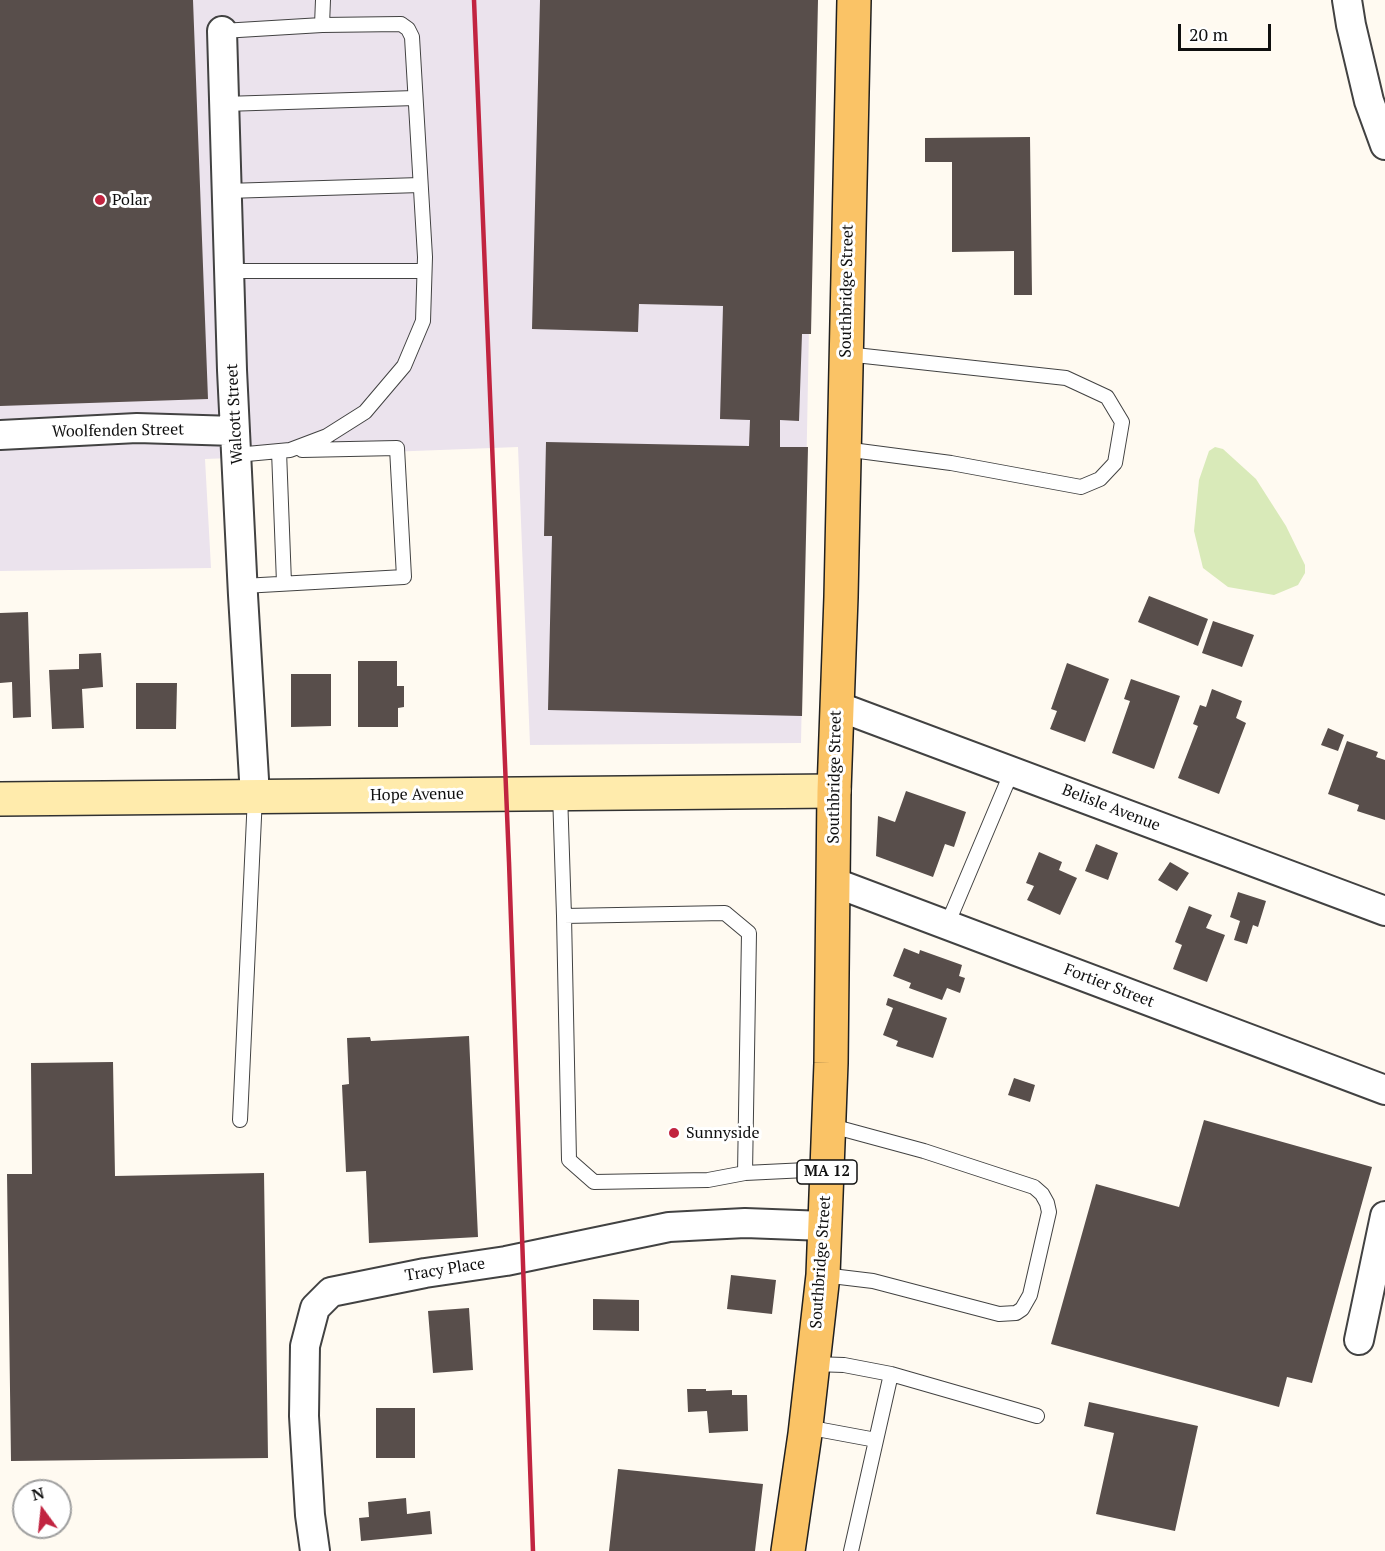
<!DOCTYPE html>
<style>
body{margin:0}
#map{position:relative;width:1385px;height:1551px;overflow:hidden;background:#fffaf1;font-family:"PT Serif",serif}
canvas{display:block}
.north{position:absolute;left:12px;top:1479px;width:60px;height:60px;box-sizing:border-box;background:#fff;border:2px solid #9f9f9f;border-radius:50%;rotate:345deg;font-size:16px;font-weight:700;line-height:24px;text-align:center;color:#0f0f0f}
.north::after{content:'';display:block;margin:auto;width:21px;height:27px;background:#c12440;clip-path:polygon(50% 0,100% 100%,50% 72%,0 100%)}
.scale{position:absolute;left:1178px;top:24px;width:93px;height:27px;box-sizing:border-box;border:3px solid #0f0f0f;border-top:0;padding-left:8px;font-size:18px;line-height:21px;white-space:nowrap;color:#0f0f0f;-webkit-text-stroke:4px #fff;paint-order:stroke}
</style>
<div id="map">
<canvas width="1385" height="1551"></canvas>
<div class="north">N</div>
<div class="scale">20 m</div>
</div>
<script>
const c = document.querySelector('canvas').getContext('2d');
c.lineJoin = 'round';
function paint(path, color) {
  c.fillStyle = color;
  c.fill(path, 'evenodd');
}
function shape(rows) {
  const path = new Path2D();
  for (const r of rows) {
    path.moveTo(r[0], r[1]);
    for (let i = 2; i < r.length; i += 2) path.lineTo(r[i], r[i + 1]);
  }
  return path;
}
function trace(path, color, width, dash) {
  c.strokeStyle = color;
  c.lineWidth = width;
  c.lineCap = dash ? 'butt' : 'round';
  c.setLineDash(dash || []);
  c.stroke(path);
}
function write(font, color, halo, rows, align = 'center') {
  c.font = font + ' "PT Serif",serif';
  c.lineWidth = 6;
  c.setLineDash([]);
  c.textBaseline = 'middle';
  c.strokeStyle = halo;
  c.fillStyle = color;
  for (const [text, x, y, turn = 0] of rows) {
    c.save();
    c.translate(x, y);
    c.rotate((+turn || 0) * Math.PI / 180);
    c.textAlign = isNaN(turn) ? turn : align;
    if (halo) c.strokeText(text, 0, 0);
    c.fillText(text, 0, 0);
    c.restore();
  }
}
paint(shape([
 [0,0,817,0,811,224,801,743,530,745,518,447,205,459,211,568,0,571]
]), '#ebe3ed');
paint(shape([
 [1215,447,1223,449,1256,479,1286,526,1305,565,1305,573,1298,585,1274,595,1228,587,1203,568,1194,531,1199,480,1209,451]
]), '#d9eab9');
paint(shape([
 [0,0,193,0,208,399,0,406],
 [540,0,818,0,811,334,802,334,799,421,780,420,780,447,808,447,802,716,548,710,552,536,544,536,546,442,749,446,750,420,720,419,723,306,639,304,638,332,532,329],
 [1030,137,1032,295,1014,295,1014,251,952,252,952,162,925,162,925,138],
 [1149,596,1208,619,1198,646,1138,622],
 [28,612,31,717,13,718,12,682,0,683,0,613],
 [1213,621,1254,635,1242,667,1202,653],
 [101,653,103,687,82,689,84,728,52,729,49,670,79,669,79,654],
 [358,661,397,661,397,686,404,686,404,707,398,708,398,727,358,727],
 [1067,663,1109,679,1085,742,1050,729,1057,711,1051,709],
 [291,674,331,674,331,726,291,727],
 [1131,679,1180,696,1154,769,1112,753,1130,701,1124,699],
 [136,683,177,683,176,729,136,729],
 [1212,689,1242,701,1236,718,1246,723,1219,794,1178,778,1198,726,1193,724,1200,705,1206,707],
 [1328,728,1344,735,1338,751,1321,745],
 [1347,741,1378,752,1376,757,1385,760,1385,820,1357,811,1359,805,1328,794],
 [906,791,966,812,954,847,945,844,933,877,876,856,878,816,895,822],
 [1096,844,1118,853,1108,880,1085,871],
 [1039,852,1062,862,1059,870,1077,878,1060,915,1027,900,1034,886,1026,883],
 [1170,862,1189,873,1177,891,1158,880],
 [1238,892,1266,901,1258,927,1253,925,1247,944,1234,940,1240,921,1230,917],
 [1189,906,1212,915,1206,928,1225,935,1207,982,1173,969,1182,945,1175,942],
 [904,948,919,954,920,950,962,965,959,976,965,978,960,993,947,988,942,1000,909,988,911,983,893,976],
 [888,998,947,1018,933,1058,896,1046,898,1041,883,1035,893,1008,886,1005],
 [469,1036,478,1237,369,1243,366,1171,346,1172,342,1085,349,1084,347,1038,370,1037,371,1041],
 [113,1062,115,1176,264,1173,268,1458,11,1461,7,1174,32,1174,31,1063],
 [1014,1078,1035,1085,1030,1102,1008,1095],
 [1204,1120,1372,1167,1312,1383,1287,1377,1279,1407,1051,1344,1096,1184,1179,1207],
 [731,1275,776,1280,772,1314,727,1309],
 [593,1299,639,1300,639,1331,593,1330],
 [469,1308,473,1370,433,1373,428,1311],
 [687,1389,706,1389,706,1391,732,1390,732,1395,747,1395,748,1431,709,1433,707,1411,688,1412],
 [1089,1402,1198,1426,1175,1531,1096,1514,1114,1433,1084,1426],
 [376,1408,415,1408,415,1458,376,1458],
 [618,1469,763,1484,755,1551,609,1551],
 [406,1498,407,1514,430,1511,432,1534,361,1541,359,1518,369,1517,368,1502]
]), '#584e4b');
const service = shape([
 [322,25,323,0],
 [222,31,322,25,401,24,408,29,412,37,425,257,423,321,404,366,365,412,327,436,290,450,236,455],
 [224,104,415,98],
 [227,191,420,185],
 [229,271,424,271],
 [844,449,951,463,1081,487,1100,479,1115,463,1122,422,1107,397,1066,378,846,354],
 [279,451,284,583],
 [243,586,404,577,397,448,302,450],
 [560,793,564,916,725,913,749,933,745,1173,827,1169],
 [564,916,569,1160,594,1182,708,1180,745,1173],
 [947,925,1012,771],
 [240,1120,255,796],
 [823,1275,873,1281,999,1314,1016,1313,1022,1309,1030,1295,1049,1212,1047,1203,1042,1194,1034,1187,924,1151,828,1125],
 [813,1364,844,1365,891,1374],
 [806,1427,876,1440],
 [851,1551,891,1374,1037,1416]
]);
const minor = shape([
 [1347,0,1351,25,1369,101,1385,145],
 [222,31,232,370,243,595,255,796],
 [0,435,137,428,235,431],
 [837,706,1385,911],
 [833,882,1385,1090],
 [1359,1340,1385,1216],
 [315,1551,310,1515,304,1416,305,1346,315,1308,331,1292,425,1273,506,1261,669,1227,745,1223,825,1226]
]);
const secondary = shape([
 [0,799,834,791]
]);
const primary = shape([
 [788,1551,805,1434,823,1275,831,1063,834,791,841,597,854,0]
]);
trace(service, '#424242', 16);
trace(minor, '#424242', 32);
trace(secondary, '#313131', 36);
trace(primary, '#202020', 36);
trace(service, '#fff', 14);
trace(minor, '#fff', 28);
trace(secondary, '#ffebac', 33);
trace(primary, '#fac366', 33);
trace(shape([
 [474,0,509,862,533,1551]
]), '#c12440', 4.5);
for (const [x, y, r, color] of [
 [100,200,6,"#c12440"],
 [674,1133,6,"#c12440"]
]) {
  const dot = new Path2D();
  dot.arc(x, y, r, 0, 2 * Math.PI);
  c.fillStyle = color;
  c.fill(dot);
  trace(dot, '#fff', 2);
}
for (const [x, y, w] of [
 [827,1172,60]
]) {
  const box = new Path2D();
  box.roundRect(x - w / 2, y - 12, w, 24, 4.5);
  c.fillStyle = '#fff';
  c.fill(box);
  trace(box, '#0f0f0f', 1.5);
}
write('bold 15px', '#0f0f0f', null, [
 ["MA 12",827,1172]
]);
write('16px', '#0f0f0f', '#fff', [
 ["Polar",112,200],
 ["Sunnyside",686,1133]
], 'left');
write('16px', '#0f0f0f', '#fff', [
 ["Southbridge Street",847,291,-89],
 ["Walcott Street",235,414,-93],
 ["Woolfenden Street",118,431,-1],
 ["Southbridge Street",835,777,-89],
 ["Hope Avenue",417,795,-1],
 ["Belisle Avenue",1111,808,21],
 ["Fortier Street",1109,986,21],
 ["Southbridge Street",821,1262,-86],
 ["Tracy Place",445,1270,-9]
]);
</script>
